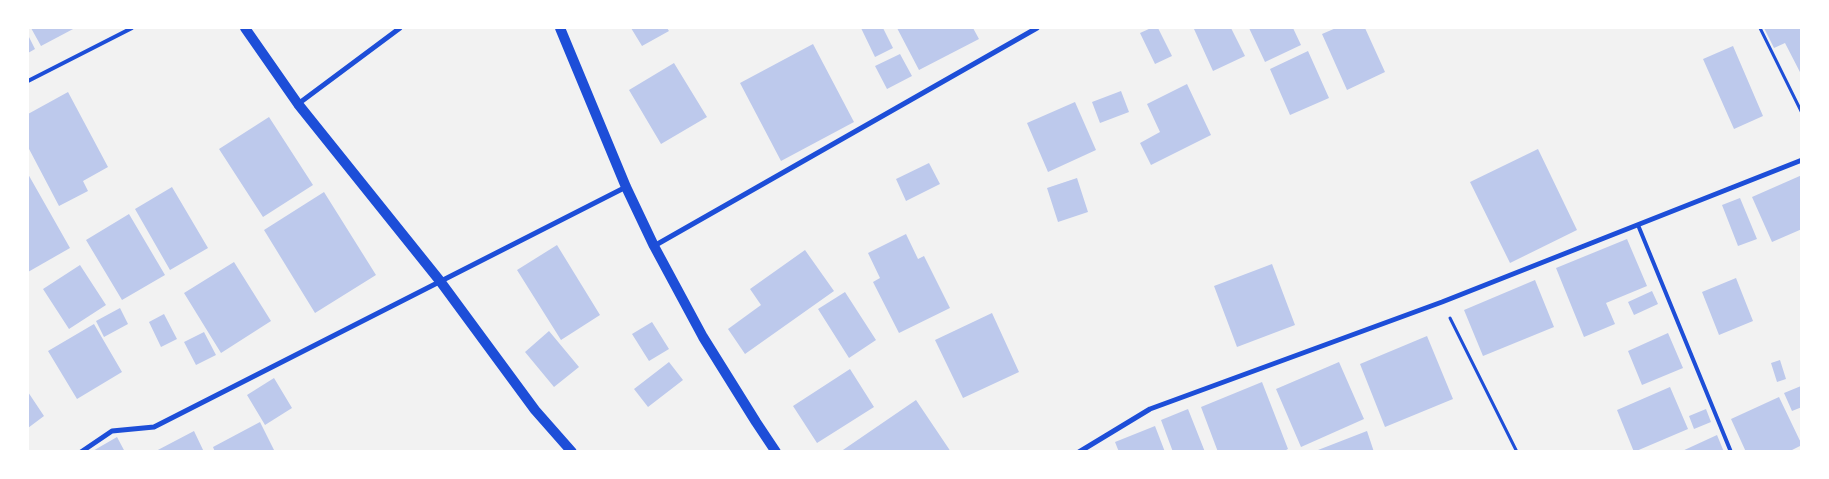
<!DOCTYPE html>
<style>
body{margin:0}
#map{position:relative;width:1829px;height:479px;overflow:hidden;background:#f2f2f2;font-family:Roboto,sans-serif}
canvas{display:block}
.frame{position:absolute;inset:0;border:29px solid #fff;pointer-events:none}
</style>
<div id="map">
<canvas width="1829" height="479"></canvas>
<div class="frame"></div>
</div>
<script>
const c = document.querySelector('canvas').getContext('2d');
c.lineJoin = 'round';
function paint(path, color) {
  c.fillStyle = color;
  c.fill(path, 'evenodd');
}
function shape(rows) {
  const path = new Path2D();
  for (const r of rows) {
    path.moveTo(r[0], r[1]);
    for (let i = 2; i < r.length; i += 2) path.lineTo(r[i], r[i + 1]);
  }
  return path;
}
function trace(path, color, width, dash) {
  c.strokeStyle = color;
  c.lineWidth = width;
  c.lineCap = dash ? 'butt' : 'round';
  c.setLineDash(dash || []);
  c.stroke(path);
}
paint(shape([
 [31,28,75,28,41,46],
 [631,28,667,28,669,31,642,46],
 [861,28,883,28,893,48,875,57],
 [897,28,973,28,979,39,919,70],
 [1151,28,1158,28,1172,56,1155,64,1140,33],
 [1198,28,1231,28,1245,56,1213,71,1194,29],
 [1249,28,1293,28,1301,45,1265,62],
 [1336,28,1365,28,1385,72,1347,90,1322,34],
 [1764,28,1802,28,1802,76,1785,43,1774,48],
 [28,35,35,49,28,53],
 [813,44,854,122,781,161,740,83],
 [1733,46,1763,116,1734,129,1703,59],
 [1308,51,1329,98,1290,115,1270,69],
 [900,54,912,76,887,89,875,66],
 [674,63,707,117,661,144,629,90],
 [1187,84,1211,135,1151,165,1140,143,1160,132,1147,104],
 [1121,91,1129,112,1100,123,1092,102],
 [68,92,108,167,83,181,88,191,59,206,28,147,28,114],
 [1075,102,1096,150,1048,172,1027,123],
 [269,117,313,185,263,217,219,149],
 [1538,149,1577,230,1510,263,1470,182],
 [929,163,940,184,906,201,896,179],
 [28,174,70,248,28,272],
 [1802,175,1802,229,1772,242,1752,197],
 [1077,178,1088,212,1058,222,1047,188],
 [172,187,208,248,170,270,135,209],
 [324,192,376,275,315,313,264,230],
 [1740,198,1757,239,1738,246,1722,205],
 [129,214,165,275,122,300,86,240],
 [906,234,918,259,924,256,950,308,899,333,873,282,880,278,868,253],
 [1627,239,1647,286,1606,303,1615,324,1584,337,1556,268],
 [557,245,600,315,561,340,517,270],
 [805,250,834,291,745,354,728,329,761,305,750,289],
 [234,262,271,321,221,353,184,293],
 [1272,264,1295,325,1237,347,1214,286],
 [80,265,106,305,69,329,43,289],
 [1736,278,1753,321,1719,335,1702,292],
 [1535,280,1554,327,1483,356,1464,310],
 [1652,291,1658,304,1634,315,1628,302],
 [845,292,876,340,849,358,818,309],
 [120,308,128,324,104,337,96,321],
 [992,313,1019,372,963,398,935,340],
 [164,314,177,339,161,347,149,322],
 [652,322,669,349,649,361,632,334],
 [94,324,122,372,77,399,48,351],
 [549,331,579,367,554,387,525,352],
 [204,332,216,355,196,365,184,342],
 [1668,333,1683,368,1642,385,1628,351],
 [1427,336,1453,399,1385,427,1360,364],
 [1780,360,1786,379,1777,382,1771,363],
 [669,362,683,380,648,407,634,389],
 [1339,362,1364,419,1301,447,1276,389],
 [850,369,874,407,817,443,793,406],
 [274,378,292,408,265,425,247,395],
 [1262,382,1288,449,1282,452,1218,452,1201,407],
 [1801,386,1802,407,1792,411,1784,393],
 [1670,387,1688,429,1634,452,1617,410],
 [28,392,44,416,28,428],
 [1779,397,1802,445,1788,452,1746,452,1731,419],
 [916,400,951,452,840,452],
 [1188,409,1205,452,1173,452,1161,420],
 [1706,409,1711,422,1694,429,1689,416],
 [260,422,275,452,215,452,213,447],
 [1155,426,1165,452,1119,452,1115,442],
 [194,431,204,452,154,452],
 [1367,431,1374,452,1318,452,1318,450],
 [1717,435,1724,452,1680,452],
 [117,437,125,452,91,452]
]), '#bdc9ec');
trace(shape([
 [1760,28,1802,113],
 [1450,318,1517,452]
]), '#1d4ed8', 3);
trace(shape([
 [28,81,132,28],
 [1638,225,1731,452]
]), '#1d4ed8', 4);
trace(shape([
 [298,104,400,28],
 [654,246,1037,28],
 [81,452,112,431,154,427,626,187],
 [1079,452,1150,409,1442,302,1802,160]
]), '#1d4ed8', 5);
trace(shape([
 [245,28,298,104,440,281,535,410,572,452],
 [560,28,626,187,654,246,703,337,756,422,776,452]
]), '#1d4ed8', 10);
</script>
